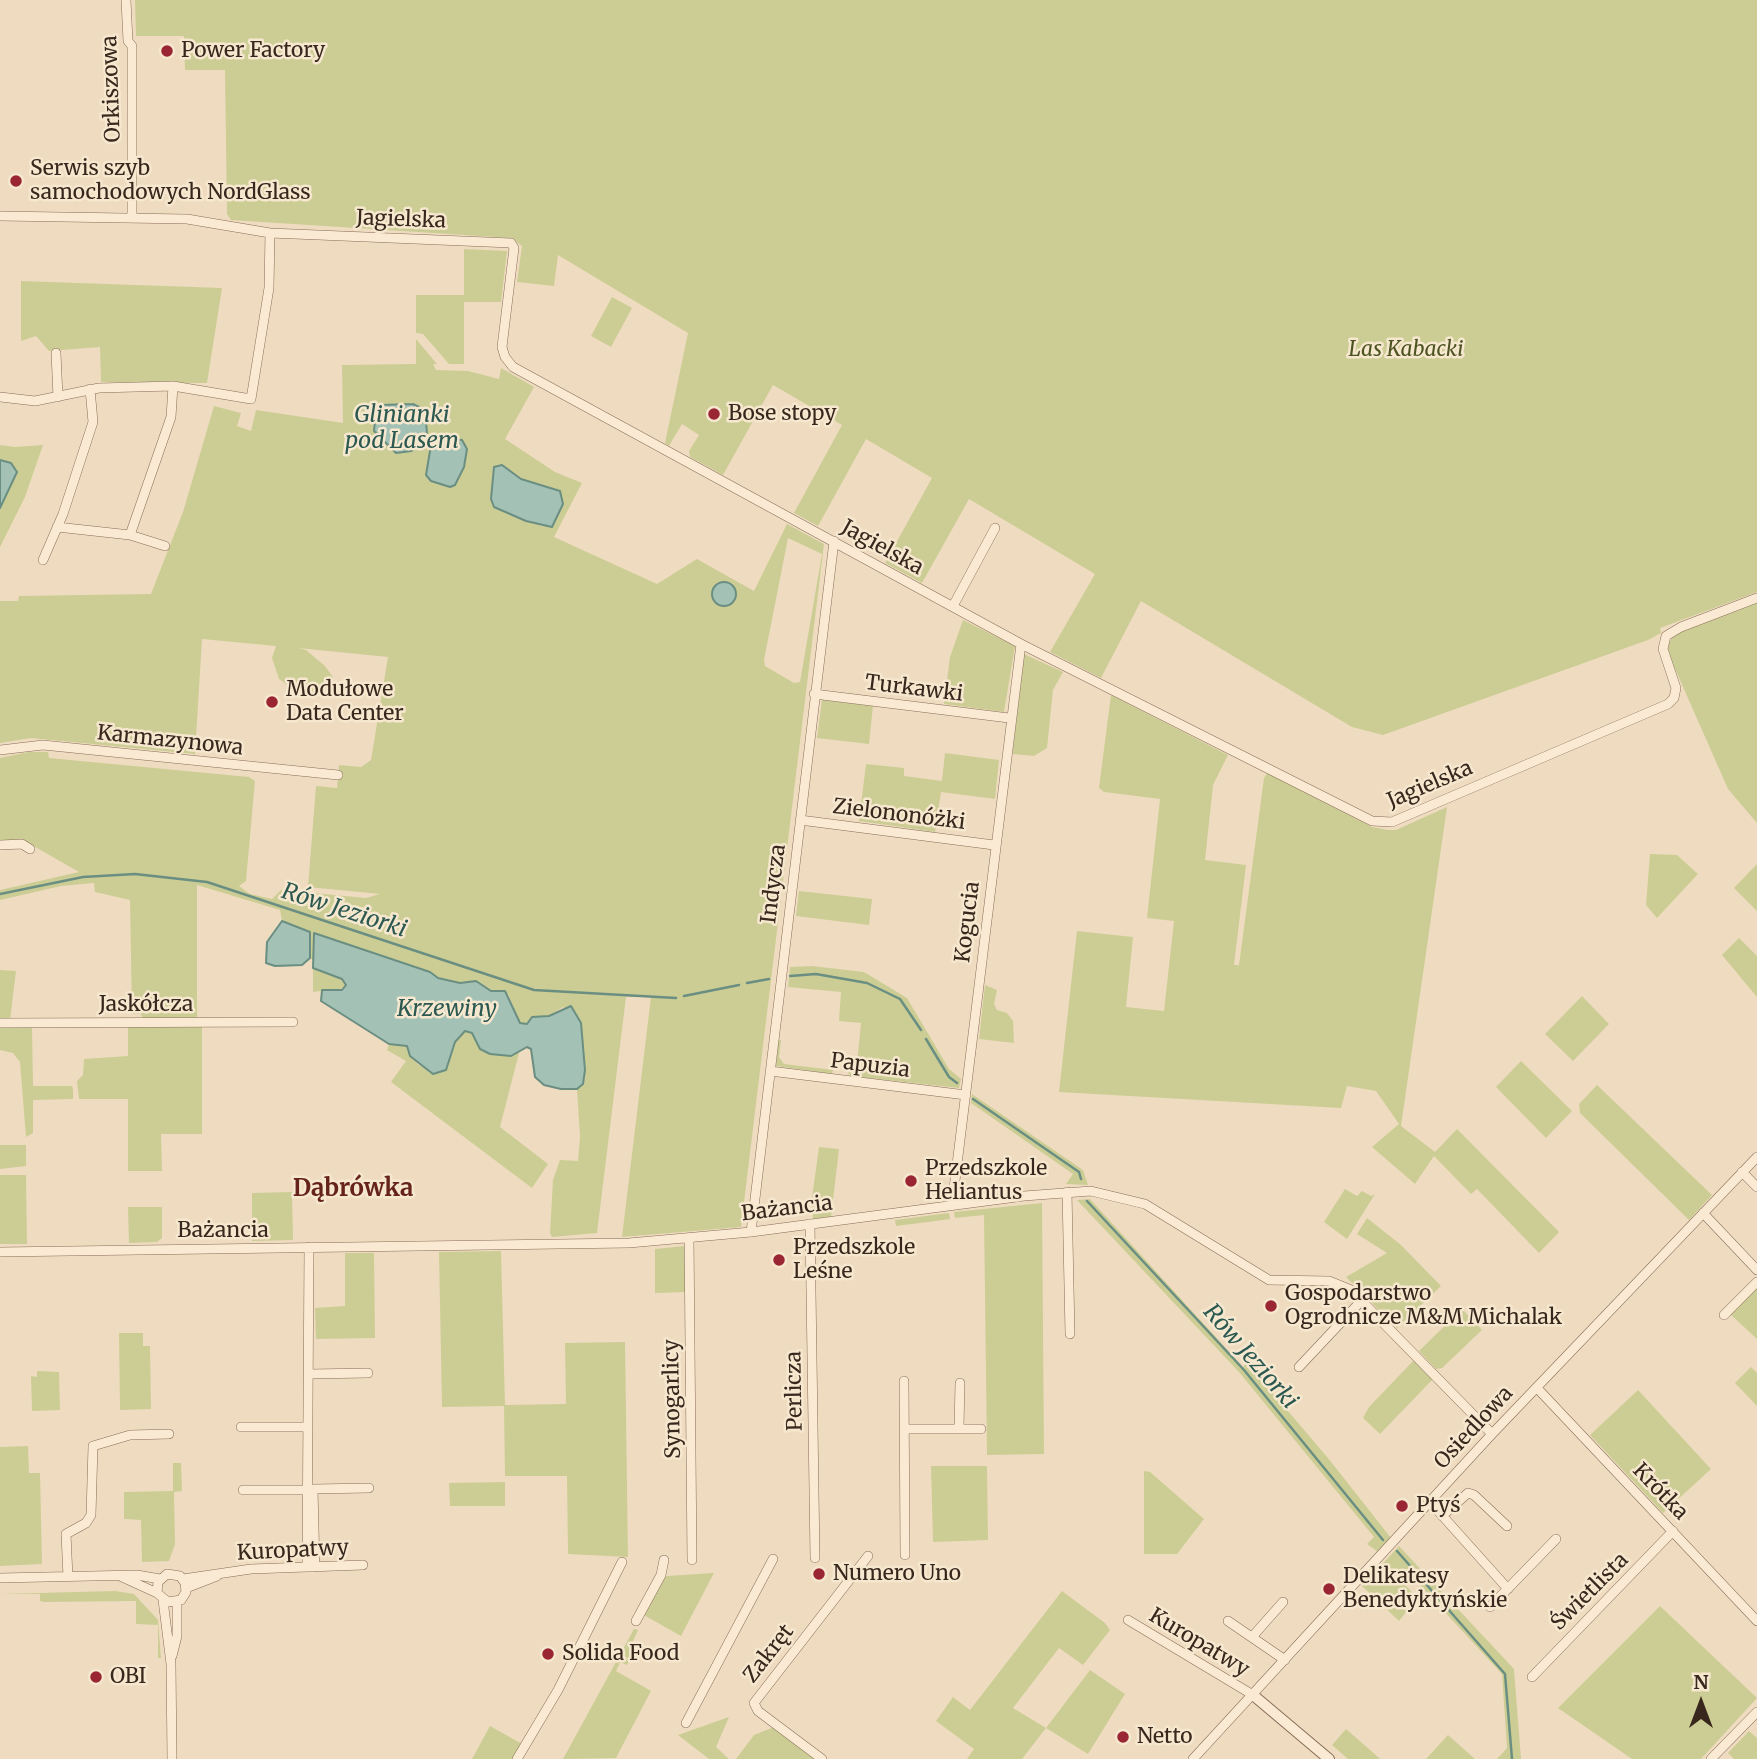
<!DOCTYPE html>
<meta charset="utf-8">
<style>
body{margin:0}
#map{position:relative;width:1757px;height:1759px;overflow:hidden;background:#efdcc0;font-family:Merriweather,serif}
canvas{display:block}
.north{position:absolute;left:1666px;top:1668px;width:70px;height:70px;-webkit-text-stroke:5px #f6e7cf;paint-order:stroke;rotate:0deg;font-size:19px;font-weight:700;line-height:28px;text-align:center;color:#37271c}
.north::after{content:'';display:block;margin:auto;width:24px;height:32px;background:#37271c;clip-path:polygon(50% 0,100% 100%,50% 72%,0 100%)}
</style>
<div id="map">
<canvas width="1757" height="1759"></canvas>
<div class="north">N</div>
</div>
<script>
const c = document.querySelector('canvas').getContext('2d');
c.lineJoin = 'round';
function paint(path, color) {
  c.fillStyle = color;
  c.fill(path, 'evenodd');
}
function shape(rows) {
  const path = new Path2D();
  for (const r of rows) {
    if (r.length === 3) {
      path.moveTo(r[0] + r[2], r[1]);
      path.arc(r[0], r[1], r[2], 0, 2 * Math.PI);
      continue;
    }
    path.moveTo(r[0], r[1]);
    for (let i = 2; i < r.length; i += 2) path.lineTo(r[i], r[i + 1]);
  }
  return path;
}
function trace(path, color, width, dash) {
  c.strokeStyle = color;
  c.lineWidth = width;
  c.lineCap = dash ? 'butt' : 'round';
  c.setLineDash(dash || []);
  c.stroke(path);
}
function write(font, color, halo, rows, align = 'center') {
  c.font = font + ' Merriweather,serif';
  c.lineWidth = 5;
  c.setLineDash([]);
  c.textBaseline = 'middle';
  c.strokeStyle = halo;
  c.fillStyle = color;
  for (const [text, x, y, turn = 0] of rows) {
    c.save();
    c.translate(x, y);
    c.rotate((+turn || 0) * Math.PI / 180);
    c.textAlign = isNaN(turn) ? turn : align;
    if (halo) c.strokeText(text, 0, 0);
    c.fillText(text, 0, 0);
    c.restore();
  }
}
paint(shape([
 [135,0,1757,0,1757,592,1660,628,1661,633,1648,640,1383,735,1352,727,1141,601,1101,678,1050,652,1095,574,969,499,922,583,885,563,932,478,866,439,818,526,794,513,842,425,773,385,723,475,690,457,689,451,699,435,682,424,669,446,665,443,688,333,558,255,554,286,517,282,522,246,511,238,231,220,227,214,225,70,185,70,184,36,136,36],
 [464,249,507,251,501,302,464,302,464,364,449,364,423,334,416,333,416,295,464,295],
 [21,281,222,288,207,383,101,382,100,347,49,351,36,336,21,341],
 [612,297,632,308,611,347,591,336],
 [416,339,437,364,433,364,436,370,468,371,499,379,501,368,534,387,505,439,555,472,582,483,554,537,657,584,697,559,754,591,787,524,824,544,741,1227,622,1237,651,997,626,997,597,1233,552,1237,550,1233,553,1180,560,1160,578,1161,580,1136,577,1089,585,1079,581,1023,563,1007,549,1016,532,1017,528,1024,520,1023,508,994,491,991,476,981,460,983,438,978,430,972,314,933,313,960,310,958,310,932,282,921,280,910,197,885,197,1019,143,1019,141,1014,132,1014,130,900,95,892,94,883,61,886,0,900,0,890,79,872,23,840,0,840,0,758,29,752,48,752,49,758,249,777,255,781,246,881,239,886,250,894,272,899,281,890,366,898,380,894,308,887,316,786,337,788,339,765,361,767,371,760,388,657,298,648,306,650,325,666,333,677,331,685,310,697,296,691,279,679,272,658,276,646,202,639,195,754,31,738,0,743,0,601,18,601,19,596,151,594,183,512,214,406,241,413,237,426,251,431,256,410,343,423,342,365,416,364],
 [392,404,413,404,375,431,376,410],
 [494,467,526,482,560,491,542,526,494,507,491,499],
 [788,538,822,554,800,682,794,683,765,666,764,660],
 [0,445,15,447,43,445,25,497,0,547],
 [1757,602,1757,823,1728,789,1665,646,1678,632],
 [963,620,1015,646,1004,712,944,704,950,657],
 [1024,654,1063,672,1053,690,1047,748,1034,756,1013,754,1013,750],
 [1111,695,1228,755,1213,785,1205,860,1246,865,1234,965,1239,965,1264,778,1268,772,1372,827,1388,830,1396,830,1447,807,1401,1126,1435,1152,1457,1129,1559,1232,1539,1253,1477,1189,1471,1194,1434,1156,1415,1184,1372,1147,1399,1124,1376,1091,1347,1086,1341,1108,1059,1092,1077,931,1133,937,1126,1007,1164,1011,1174,921,1147,918,1160,799,1104,792,1099,788],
 [822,700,873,706,869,744,817,738],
 [945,753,999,760,995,799,941,792,935,832,859,821,866,764,904,768,904,776,942,781],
 [1650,854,1677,855,1698,874,1657,918,1646,905],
 [1757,864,1757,911,1734,888],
 [799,891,872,899,869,925,796,916],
 [1739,938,1757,956,1757,997,1722,955],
 [812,966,864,972,907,998,949,1069,961,1079,959,1088,850,1076,848,1072,856,1073,861,1023,839,1021,841,992,788,987,790,967],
 [313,968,343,979,346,988,313,992],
 [0,970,16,971,10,1020,0,1020],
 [985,985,997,990,994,1004,997,1010,1007,1013,1013,1021,1014,1043,979,1039],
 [1582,996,1609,1024,1573,1061,1545,1034],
 [202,1025,202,1134,161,1134,162,1171,128,1171,128,1099,79,1099,77,1081,83,1075,84,1059,128,1056,128,1026],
 [0,1026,32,1026,33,1086,72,1086,73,1089,73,1099,33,1100,33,1133,26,1137,20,1062,13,1053,0,1050],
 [465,1031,472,1033,477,1044,520,1049,500,1127,548,1164,532,1188,391,1082,406,1061,387,1050,389,1044,407,1046,410,1056,419,1065,446,1070,455,1042],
 [778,1040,781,1040,779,1057,784,1064,833,1070,832,1074,776,1066],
 [1521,1061,1572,1111,1546,1138,1496,1087],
 [1597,1085,1712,1195,1689,1220,1580,1113,1579,1104],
 [972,1094,1083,1170,1088,1185,1066,1184,1073,1174,971,1103],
 [0,1145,26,1145,26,1166,0,1169],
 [819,1147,839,1149,831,1217,813,1220,812,1198],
 [0,1175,26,1175,27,1244,0,1244],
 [1345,1189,1357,1196,1362,1191,1371,1196,1375,1194,1347,1239,1324,1222],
 [292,1192,293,1240,252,1241,252,1193],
 [1090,1199,1243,1367,1247,1363,1328,1458,1391,1538,1378,1552,1367,1544,1374,1537,1239,1372,1077,1200],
 [1042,1203,1044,1454,987,1455,984,1215,955,1218,954,1212],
 [128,1207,162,1207,162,1238,157,1242,129,1243],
 [949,1213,950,1219,928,1222,896,1226,895,1220],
 [1367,1218,1401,1245,1441,1286,1397,1328,1346,1277,1387,1253,1357,1234],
 [685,1246,686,1292,655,1293,655,1249],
 [501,1251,505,1405,566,1404,565,1343,625,1342,628,1557,568,1554,567,1476,505,1476,504,1406,442,1407,439,1252],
 [345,1253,374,1253,375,1338,316,1339,315,1308,345,1306],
 [1757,1286,1757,1339,1730,1314],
 [1462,1309,1482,1330,1442,1368,1436,1369,1419,1351],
 [119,1333,143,1333,143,1346,150,1346,151,1409,120,1410],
 [1414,1360,1433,1379,1380,1434,1363,1418,1369,1407],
 [1751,1367,1757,1373,1757,1406,1735,1383],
 [37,1371,59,1372,60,1410,32,1411,31,1376,37,1377],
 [1638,1390,1711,1469,1663,1513,1590,1435],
 [28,1446,29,1473,40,1473,42,1564,0,1566,0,1447],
 [173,1463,181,1463,182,1491,174,1492,175,1544,169,1561,142,1562,141,1520,124,1519,124,1492,173,1491],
 [931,1466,987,1466,988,1540,933,1542],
 [1144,1471,1150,1472,1204,1519,1177,1554,1144,1554],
 [505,1482,505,1506,450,1506,449,1483],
 [1399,1546,1514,1669,1521,1759,1497,1759,1507,1748,1502,1674,1405,1569,1384,1569,1375,1580,1400,1579,1417,1598,1399,1621,1362,1586],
 [714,1573,681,1636,642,1614,660,1581,667,1576],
 [115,1591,134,1594,158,1620,161,1658,158,1658,158,1625,136,1624,136,1601,44,1602,40,1601,40,1594,0,1594],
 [1062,1591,1105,1623,1110,1630,1083,1665,1059,1648,1013,1708,1046,1728,1090,1670,1125,1694,1088,1754,1046,1728,1022,1759,967,1759,974,1749,936,1721,953,1697,970,1710],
 [1660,1606,1757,1698,1701,1759,1632,1759,1558,1708],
 [634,1629,638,1630,629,1650,632,1655,627,1665,620,1662,616,1671,651,1691,616,1758,563,1759],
 [729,1717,716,1747,729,1759,709,1759,678,1735],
 [490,1726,524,1745,513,1759,472,1759],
 [774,1727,816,1759,736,1759,754,1735],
 [1346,1729,1369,1749,1380,1759,1348,1759,1332,1745],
 [1749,1731,1757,1738,1757,1759,1734,1759,1728,1753],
 [1448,1735,1475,1759,1426,1759]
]), '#cccd94');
const water = shape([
 [413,404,425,410,427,433,421,446,411,451,396,453,374,431,376,410,381,405,413,404],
 [442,438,462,440,467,449,464,467,455,485,450,487,431,481,426,475,430,451,442,438],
 [0,460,11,463,17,472,0,508,0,460],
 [502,465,521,479,560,491,563,504,552,527,526,521,494,507,491,499,494,467,502,465],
 [724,594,12],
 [282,921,310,932,310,958,302,965,275,966,266,963,267,942,282,921],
 [314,933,430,972,438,978,460,983,476,981,491,991,505,991,520,1023,527,1024,532,1017,549,1016,571,1006,581,1023,585,1070,583,1084,577,1089,561,1089,544,1085,535,1077,531,1049,527,1047,511,1056,490,1054,480,1049,472,1033,465,1031,455,1042,446,1070,433,1074,410,1056,407,1046,389,1044,321,1001,322,990,342,990,346,985,342,979,313,968,314,933]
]);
paint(water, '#a3c1b5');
trace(water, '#6a8f82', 2);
trace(shape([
 [0,894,83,877,135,874,207,882,534,990,676,998],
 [790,976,816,974,867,983,900,999,921,1030],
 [747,983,769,979],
 [684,996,739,985],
 [926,1039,949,1077,957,1083],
 [973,1099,1079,1172,1081,1179],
 [1087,1201,1244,1370,1383,1540],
 [1397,1551,1505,1674,1512,1759]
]), '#6a8f82', 2.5);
const minor = shape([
 [126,0,128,41,132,46,132,218],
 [0,216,187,219,270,233,511,243,514,248,502,347,505,357,513,367,1021,644,1372,821,1392,822,1668,704,1674,698,1676,688,1663,649,1666,636,1681,627,1757,598],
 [56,353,58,397],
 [0,397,35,401,99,388,173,386,251,399,269,288,270,233],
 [57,527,130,535,165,546],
 [130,535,171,417,173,386],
 [43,560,63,514,93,422,90,389],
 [953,606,995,528],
 [814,694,1009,718],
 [0,750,43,745,338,775],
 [800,820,994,845],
 [0,845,22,844,30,849],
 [0,1023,293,1022],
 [770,1071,966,1095],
 [1742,1172,1757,1187],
 [1067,1192,1070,1334],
 [952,1205,1021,644],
 [1703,1213,1757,1270],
 [810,1224,815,1558],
 [751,1232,834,541],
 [689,1238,692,1560],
 [0,1252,629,1243,751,1232,1024,1196,1091,1191,1145,1204,1269,1280,1329,1281,1351,1290,1492,1434],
 [1724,1315,1757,1282],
 [1299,1367,1362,1300],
 [310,1374,368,1373],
 [904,1381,905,1555],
 [1537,1388,1757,1621],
 [241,1427,307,1427],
 [959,1427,960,1383],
 [905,1429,981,1429],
 [243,1490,306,1490],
 [1430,1502,1508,1589],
 [1442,1516,1468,1493,1474,1495,1507,1526],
 [307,1567,309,1247],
 [315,1567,313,1489,369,1488],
 [68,1577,66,1534,86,1523,91,1515,93,1446,130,1435,169,1434],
 [122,1577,157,1593,168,1602,181,1600,186,1592,185,1583,180,1576,167,1574,158,1582,157,1593],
 [0,1578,137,1575,160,1579],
 [183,1579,251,1569,363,1565],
 [186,1588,217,1576],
 [163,1600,171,1664,172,1759],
 [1490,1607,1556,1539],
 [1128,1620,1253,1695],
 [636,1621,661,1575,664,1560],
 [1228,1621,1285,1660],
 [1252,1637,1283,1602],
 [172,1656,177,1636,177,1602],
 [1532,1677,1673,1531],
 [686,1723,773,1559],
 [517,1759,558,1690,622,1562],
 [822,1759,758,1711,754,1703,868,1556],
 [1193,1759,1492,1434,1757,1157],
 [1711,1759,1757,1712]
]);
const tertiary = shape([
 [1253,1695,1329,1759]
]);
trace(minor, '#886c57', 10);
trace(tertiary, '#886c57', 12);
trace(minor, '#faead3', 9);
trace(tertiary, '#faead3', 10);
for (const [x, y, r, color] of [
 [167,51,7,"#992632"],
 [16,181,7,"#992632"],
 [714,414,7,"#992632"],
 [272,702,7,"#992632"],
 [911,1181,7,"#992632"],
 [779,1260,7,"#992632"],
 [1271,1306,7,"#992632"],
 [1402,1506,7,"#992632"],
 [819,1574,7,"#992632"],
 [1329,1589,7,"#992632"],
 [548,1654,7,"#992632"],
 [96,1677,7,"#992632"],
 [1123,1737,7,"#992632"]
]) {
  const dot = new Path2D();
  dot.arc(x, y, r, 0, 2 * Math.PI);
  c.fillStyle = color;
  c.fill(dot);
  trace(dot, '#f6e7cf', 2.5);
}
write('21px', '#37271c', '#f6e7cf', [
 ["Power Factory",181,51],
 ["Serwis szyb",30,169],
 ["samochodowych NordGlass",30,193],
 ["Bose stopy",728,414],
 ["Modułowe",286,690],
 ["Data Center",286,714],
 ["Przedszkole",925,1169],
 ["Heliantus",925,1193],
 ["Przedszkole",793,1248],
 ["Leśne",793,1272],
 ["Gospodarstwo",1285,1294],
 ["Ogrodnicze M&M Michalak",1285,1318],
 ["Ptyś",1416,1506],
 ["Numero Uno",833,1574],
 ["Delikatesy",1343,1577],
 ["Benedyktyńskie",1343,1601],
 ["Solida Food",562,1654],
 ["OBI",110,1677],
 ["Netto",1137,1737]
], 'left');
write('21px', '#37271c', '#f6e7cf', [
 ["Orkiszowa",112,89,-92],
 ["Jagielska",401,220,2],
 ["Jagielska",882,548,29],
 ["Turkawki",914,689,7],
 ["Karmazynowa",170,741,6],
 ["Jagielska",1430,785,-23],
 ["Zielononóżki",899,815,7],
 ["Indycza",774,884,-83],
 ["Kogucia",968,922,-83],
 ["Jaskółcza",146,1005],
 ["Papuzia",870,1066,7],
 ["Bażancia",787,1209,-7],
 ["Bażancia",223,1231],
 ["Perlicza",795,1391,-91],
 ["Synogarlicy",673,1399,-91],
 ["Osiedlowa",1474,1428,-47],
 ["Krótka",1660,1492,46],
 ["Kuropatwy",293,1551,-3],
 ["Świetlista",1590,1592,-45],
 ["Kuropatwy",1199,1643,31],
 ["Zakręt",769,1654,-52]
]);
write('italic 21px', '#4d5422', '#f6e7cf', [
 ["Las Kabacki",1406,350]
]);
write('italic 23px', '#2b5850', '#f6e7cf', [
 ["Glinianki",402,415],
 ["pod Lasem",402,441],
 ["Rów Jeziorki",344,911,18],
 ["Krzewiny",447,1009],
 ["Rów Jeziorki",1250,1357,49]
]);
write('bold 24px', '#65231b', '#f6e7cf', [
 ["Dąbrówka",353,1189]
]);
</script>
